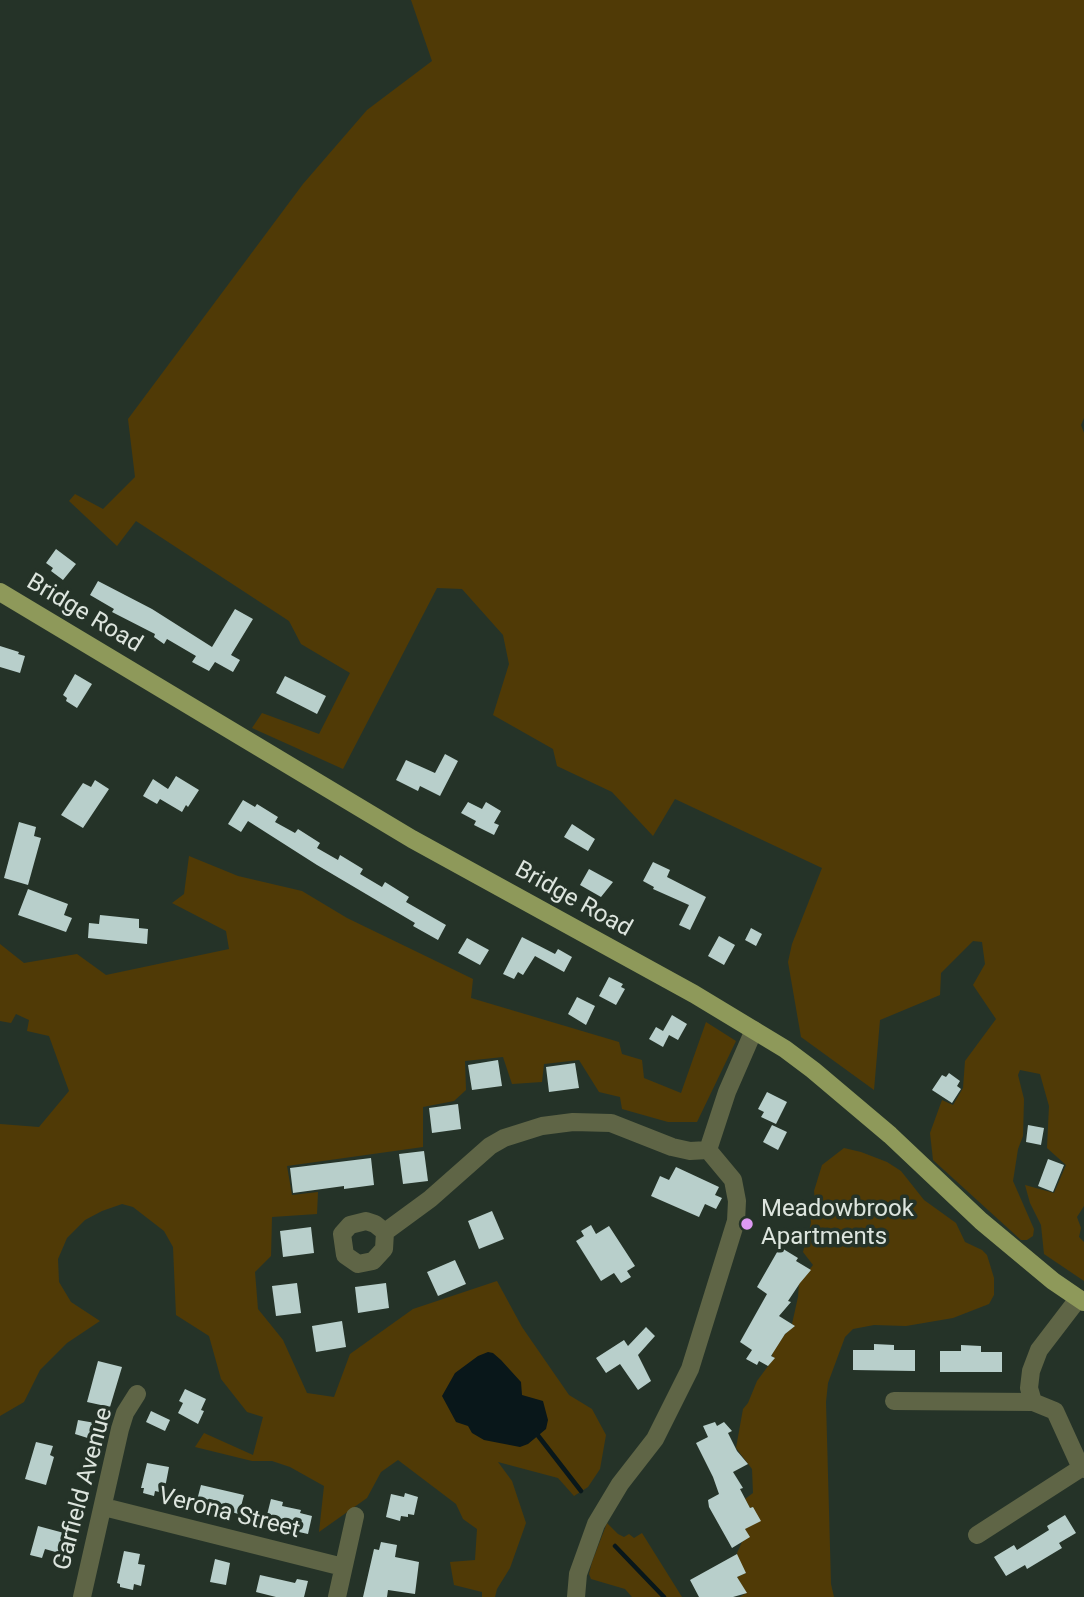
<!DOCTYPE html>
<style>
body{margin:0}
canvas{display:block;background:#253328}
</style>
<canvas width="1084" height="1597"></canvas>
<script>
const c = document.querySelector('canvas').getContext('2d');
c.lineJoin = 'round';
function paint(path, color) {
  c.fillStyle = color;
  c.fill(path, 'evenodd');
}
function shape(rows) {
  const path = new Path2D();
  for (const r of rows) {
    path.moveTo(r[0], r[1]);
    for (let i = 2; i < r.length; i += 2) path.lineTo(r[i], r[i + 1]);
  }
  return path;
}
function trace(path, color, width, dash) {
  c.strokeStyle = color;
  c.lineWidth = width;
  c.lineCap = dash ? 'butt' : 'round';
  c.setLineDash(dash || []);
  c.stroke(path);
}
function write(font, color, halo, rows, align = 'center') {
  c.font = font + ' Roboto,sans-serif';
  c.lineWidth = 7;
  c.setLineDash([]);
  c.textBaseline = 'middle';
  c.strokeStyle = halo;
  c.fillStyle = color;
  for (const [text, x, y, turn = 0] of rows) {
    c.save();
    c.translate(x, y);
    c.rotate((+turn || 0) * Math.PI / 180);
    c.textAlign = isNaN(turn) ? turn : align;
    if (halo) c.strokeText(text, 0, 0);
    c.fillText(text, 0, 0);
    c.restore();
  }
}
paint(shape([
 [411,0,1084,0,1084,418,1081,425,1084,433,1084,1206,1077,1217,1081,1228,1079,1237,1084,1242,1084,1281,1044,1254,1041,1225,1030,1203,1025,1185,1054,1193,1066,1165,1047,1148,1049,1106,1040,1074,1020,1070,1018,1075,1024,1099,1023,1136,1018,1149,1013,1181,1034,1229,1033,1236,1027,1240,1021,1240,933,1160,930,1133,942,1100,953,1105,963,1088,965,1061,996,1019,973,985,985,964,982,942,973,941,941,973,940,995,880,1020,874,1090,801,1037,788,962,792,944,822,868,675,799,653,836,612,792,557,766,553,749,493,715,509,664,503,635,462,589,437,588,343,769,252,728,262,713,319,734,350,673,301,644,289,621,136,521,117,546,69,501,75,494,103,509,135,477,128,419,303,184,367,110,432,61],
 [189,856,238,876,302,891,347,918,473,979,471,998,619,1042,622,1054,642,1060,644,1078,681,1093,706,1022,736,1041,697,1122,668,1122,622,1109,620,1097,599,1092,579,1060,544,1064,542,1082,512,1084,503,1057,465,1061,466,1090,454,1101,423,1107,423,1147,287,1166,292,1195,318,1192,317,1214,272,1217,271,1256,255,1272,258,1309,283,1340,307,1393,334,1397,350,1354,413,1309,497,1281,522,1327,569,1395,592,1409,606,1435,600,1469,588,1487,574,1496,558,1478,498,1462,512,1481,526,1523,510,1568,497,1589,495,1597,482,1597,482,1592,454,1585,450,1562,475,1560,477,1529,463,1519,456,1504,398,1460,381,1472,367,1498,319,1532,324,1486,290,1467,272,1461,252,1461,195,1447,204,1433,253,1455,263,1417,247,1412,221,1379,209,1336,176,1315,173,1247,164,1231,133,1207,122,1204,102,1211,85,1220,67,1238,58,1259,59,1282,71,1302,100,1321,67,1343,40,1370,24,1402,0,1416,0,1124,39,1127,69,1091,49,1036,27,1031,29,1020,16,1014,11,1023,0,1021,0,944,24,963,77,954,106,975,229,949,226,931,172,903,184,894],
 [844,1148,861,1152,887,1162,901,1171,924,1200,956,1223,965,1242,982,1250,987,1255,994,1278,994,1295,989,1304,953,1318,906,1326,874,1325,853,1329,845,1337,828,1383,826,1402,831,1584,834,1597,740,1597,746,1593,737,1577,746,1573,738,1561,737,1553,742,1542,749,1537,745,1529,753,1507,750,1508,745,1499,753,1493,752,1469,736,1448,743,1409,748,1403,757,1381,774,1358,772,1356,773,1352,785,1334,794,1326,792,1324,798,1297,799,1283,813,1265,803,1252,811,1223,810,1213,815,1200,814,1191,822,1165],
 [607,1523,618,1534,624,1537,629,1534,634,1538,642,1533,682,1597,632,1597,625,1589,591,1579,589,1574,592,1562]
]), '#503a06');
paint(shape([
 [488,1352,493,1353,501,1360,521,1382,522,1395,543,1401,548,1420,546,1429,528,1444,520,1447,484,1440,472,1433,468,1426,456,1422,442,1396,455,1373,478,1356]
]), '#09171a');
trace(shape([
 [536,1433,581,1491],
 [615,1546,664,1597]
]), '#09171a', 4.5);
paint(shape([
 [56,549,76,564,63,580,51,571,53,568,46,563],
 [98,581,152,609,212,647,235,609,253,619,231,655,240,660,233,672,215,662,209,671,192,662,196,656,167,639,164,644,154,637,155,634,112,612,114,609,90,595],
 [0,646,19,652,18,654,25,656,20,673,0,667],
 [75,674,92,684,77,708,66,701,67,698,63,695],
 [285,676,326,696,317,714,276,693],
 [445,754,458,761,440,796,420,786,418,791,396,780,406,760,435,773],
 [176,776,199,790,188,807,186,805,182,812,160,799,157,804,143,796,153,779,168,789],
 [95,780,109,789,83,828,61,815,83,783,91,787],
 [243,800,255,807,257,804,278,817,275,822,295,833,298,829,320,843,317,848,338,860,340,855,363,869,360,874,382,887,385,882,409,897,406,902,446,925,438,940,413,926,415,923,317,865,248,821,241,832,228,824],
 [468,802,482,809,486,802,501,811,494,823,499,825,494,835,474,825,476,821,461,813],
 [19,822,36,827,34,836,41,838,28,885,4,878],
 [572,824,595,839,588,851,564,837],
 [653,862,670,870,667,877,706,897,690,930,679,925,689,905,653,889,654,887,643,881],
 [589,869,613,882,601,897,580,885],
 [28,889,68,904,64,915,72,918,66,932,18,915],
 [100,915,139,919,139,928,148,929,147,944,88,938,89,923,99,924],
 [751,928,762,934,756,946,745,940],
 [719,936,735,945,724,965,708,956],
 [522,937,555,954,558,949,572,957,564,972,535,956,523,975,518,972,514,979,503,974],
 [467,938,489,950,480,965,458,953],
 [609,977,623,984,621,987,625,989,616,1005,599,996],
 [577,997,595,1006,586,1025,568,1014],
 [672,1015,687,1024,678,1040,669,1035,663,1047,649,1039,656,1027,663,1031],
 [498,1060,502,1086,472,1090,468,1065],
 [575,1063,579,1088,549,1092,546,1067],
 [949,1073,960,1081,957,1086,961,1089,952,1103,932,1090,942,1075,946,1077],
 [767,1092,787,1102,776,1124,761,1117,764,1112,758,1109],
 [458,1104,461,1129,432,1133,429,1108],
 [772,1125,787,1132,778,1150,763,1142],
 [1028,1125,1044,1128,1041,1145,1026,1142],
 [424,1151,428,1181,403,1184,399,1154],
 [371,1158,374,1185,344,1189,344,1186,293,1193,290,1168],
 [1048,1159,1064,1165,1053,1192,1038,1186],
 [676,1167,719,1187,715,1195,722,1198,716,1209,705,1204,699,1217,651,1196,660,1176,669,1180],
 [492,1211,504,1239,479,1249,468,1221],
 [591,1225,596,1234,609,1226,635,1266,627,1271,631,1277,621,1283,614,1273,601,1281,576,1241,584,1236,581,1231],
 [311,1227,314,1253,283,1257,280,1231],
 [780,1247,798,1258,796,1261,811,1270,800,1283,788,1301,791,1302,779,1316,795,1326,785,1334,771,1356,775,1358,768,1366,759,1361,757,1365,746,1359,752,1350,740,1342,767,1294,757,1287],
 [455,1260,466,1284,438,1296,427,1272],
 [297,1283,301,1313,276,1316,272,1286],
 [386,1283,389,1308,358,1313,355,1287],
 [342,1321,346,1347,316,1352,312,1326],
 [646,1327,655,1336,638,1355,651,1381,638,1390,620,1364,606,1373,596,1358,624,1340,628,1346],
 [874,1344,894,1345,894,1350,915,1350,915,1371,853,1370,853,1350,874,1350],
 [961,1345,981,1346,981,1352,1002,1352,1002,1372,940,1372,940,1351,961,1351],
 [98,1361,122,1367,110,1407,87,1402],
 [185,1389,206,1399,201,1410,204,1411,198,1424,178,1413,183,1403,179,1401],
 [151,1411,170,1420,165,1431,146,1422],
 [78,1420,101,1424,97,1441,75,1434],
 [715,1422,717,1426,724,1422,732,1431,728,1433,737,1451,748,1464,733,1472,743,1488,740,1489,750,1508,753,1507,761,1521,745,1529,750,1537,732,1548,709,1507,708,1500,719,1494,713,1477,696,1443,708,1437,703,1426],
 [36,1442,53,1446,50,1455,54,1457,46,1485,25,1479],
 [147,1463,169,1467,164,1493,155,1491,154,1496,143,1493,144,1488,141,1488],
 [201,1485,244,1495,239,1514,196,1504],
 [405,1493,418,1497,414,1515,408,1514,408,1517,401,1516,400,1521,386,1517,391,1494,404,1497],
 [271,1499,283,1502,282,1506,301,1510,300,1513,312,1516,308,1534,281,1528,280,1531,264,1527],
 [1065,1515,1076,1533,1059,1543,1062,1548,1027,1569,1025,1565,1006,1576,994,1557,1014,1545,1017,1550,1049,1530,1047,1526],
 [38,1526,64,1533,59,1553,45,1549,42,1558,30,1555],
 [381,1542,397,1545,395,1557,419,1562,415,1594,388,1590,387,1597,363,1597,374,1549,379,1550],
 [124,1551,140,1554,138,1564,145,1565,141,1586,134,1584,133,1590,120,1587,120,1584,117,1583],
 [737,1554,746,1573,737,1577,747,1593,733,1597,699,1597,690,1580],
 [215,1559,230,1563,226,1585,210,1582],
 [260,1575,295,1583,297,1579,308,1581,304,1597,276,1597,256,1592]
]), '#b8cfcb');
trace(shape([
 [385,1232,384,1249,373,1261,358,1264,345,1255,342,1234,350,1225,366,1221,375,1224,385,1232,430,1199,490,1146,504,1138,542,1126,573,1122,611,1123,672,1147,690,1151,708,1150],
 [894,1401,1033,1402,1055,1411,1081,1468],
 [1033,1402,1029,1388,1031,1371,1039,1350,1078,1299],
 [104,1507,343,1567],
 [977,1535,1081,1468,1084,1469],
 [82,1597,120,1429,125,1413,137,1394],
 [337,1597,355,1516],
 [576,1597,578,1574,596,1524,620,1484,655,1439,690,1369,736,1221,737,1201,733,1180,708,1150,727,1092,754,1030]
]), '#5f6546', 18);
trace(shape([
 [0,592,412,839,694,994,785,1049,813,1070,890,1135,981,1221,1053,1281,1084,1302]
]), '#8e995a', 18);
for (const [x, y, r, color] of [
 [747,1224,7,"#dd99f3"]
]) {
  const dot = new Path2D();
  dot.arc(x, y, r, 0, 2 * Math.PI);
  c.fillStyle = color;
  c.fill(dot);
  trace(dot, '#253328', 2.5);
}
write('24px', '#dde5de', '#253328', [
 ["Bridge Road",84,614,31],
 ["Bridge Road",573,900,29],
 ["Garfield Avenue",84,1489,-75],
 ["Verona Street",229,1514,14]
]);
write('24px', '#dde5de', '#253328', [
 ["Meadowbrook",761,1210],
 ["Apartments",761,1238]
], 'left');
</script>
